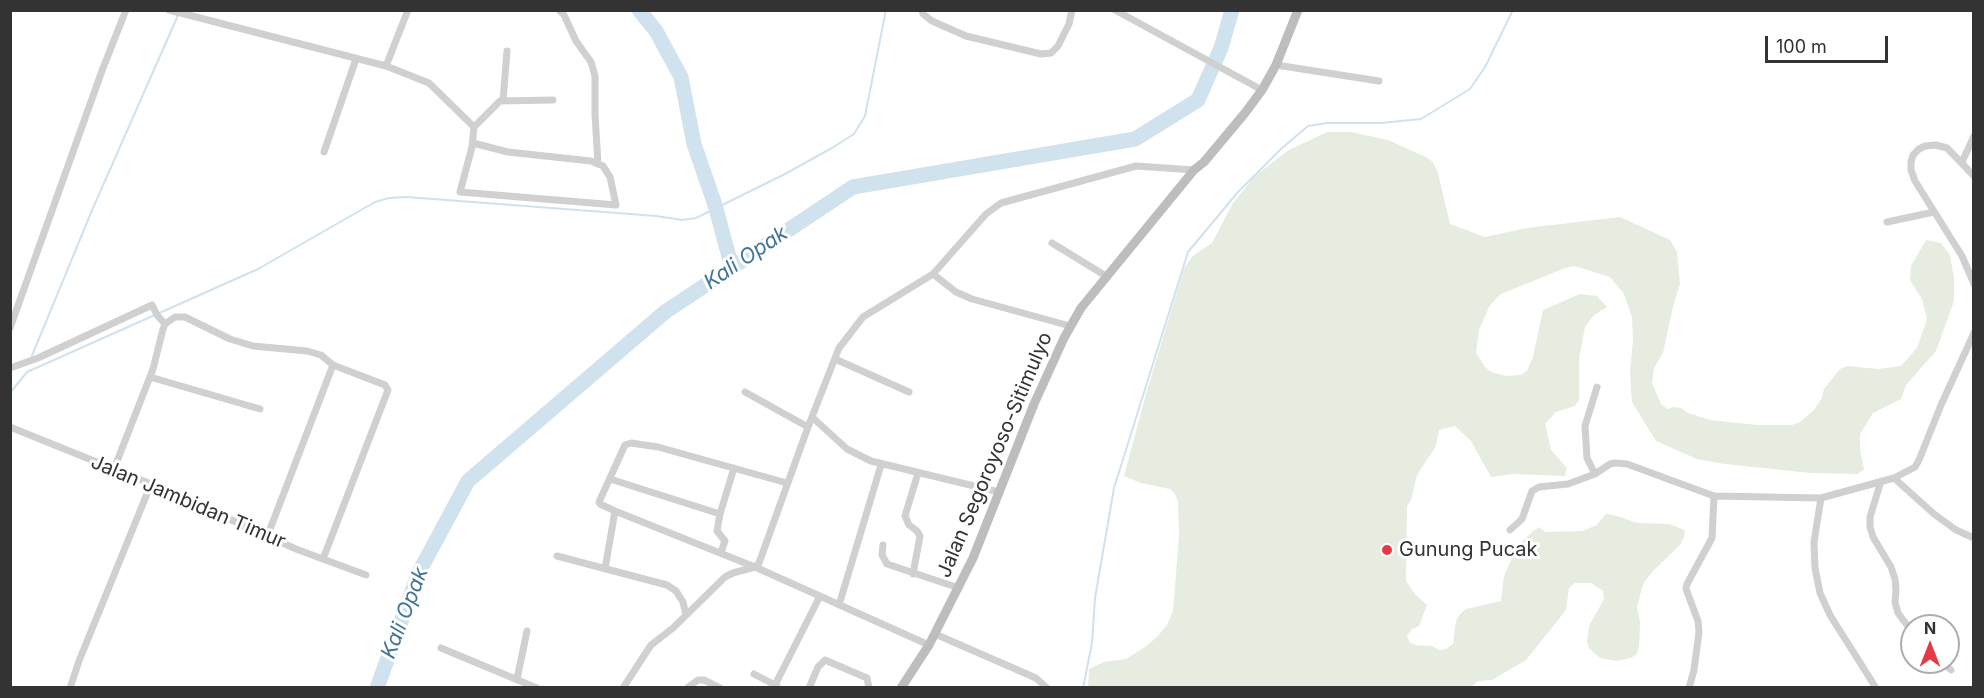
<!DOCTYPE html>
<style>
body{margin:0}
#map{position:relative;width:1984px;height:698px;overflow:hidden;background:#fff;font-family:Inter,sans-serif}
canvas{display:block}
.frame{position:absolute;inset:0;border:12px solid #333;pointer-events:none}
.north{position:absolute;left:1900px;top:614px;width:60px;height:60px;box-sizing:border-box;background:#fff;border:2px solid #adadad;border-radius:50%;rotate:0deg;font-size:16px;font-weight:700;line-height:24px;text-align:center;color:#333}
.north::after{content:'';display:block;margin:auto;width:21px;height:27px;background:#e63946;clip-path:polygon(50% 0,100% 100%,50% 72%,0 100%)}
.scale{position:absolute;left:1765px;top:36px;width:123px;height:27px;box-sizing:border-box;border:3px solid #333;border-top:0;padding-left:8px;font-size:18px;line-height:21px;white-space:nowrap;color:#333;-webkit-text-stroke:4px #fff;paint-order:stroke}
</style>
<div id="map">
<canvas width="1984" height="698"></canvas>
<div class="frame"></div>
<div class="north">N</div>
<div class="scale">100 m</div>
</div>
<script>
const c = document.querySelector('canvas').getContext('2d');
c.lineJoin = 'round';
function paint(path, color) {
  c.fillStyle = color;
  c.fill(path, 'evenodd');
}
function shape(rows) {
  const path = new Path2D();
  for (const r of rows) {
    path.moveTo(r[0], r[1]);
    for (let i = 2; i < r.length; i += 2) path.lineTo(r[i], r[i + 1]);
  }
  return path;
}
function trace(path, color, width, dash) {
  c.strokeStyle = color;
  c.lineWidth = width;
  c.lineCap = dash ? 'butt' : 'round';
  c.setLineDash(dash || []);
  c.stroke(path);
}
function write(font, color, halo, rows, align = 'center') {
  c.font = font + ' Inter,sans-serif';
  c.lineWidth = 6;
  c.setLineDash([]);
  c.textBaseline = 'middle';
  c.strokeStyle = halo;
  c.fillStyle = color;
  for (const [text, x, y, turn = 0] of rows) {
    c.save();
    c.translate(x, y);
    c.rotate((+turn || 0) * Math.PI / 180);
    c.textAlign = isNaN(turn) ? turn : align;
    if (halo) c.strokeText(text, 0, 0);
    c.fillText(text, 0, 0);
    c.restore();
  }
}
paint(shape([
 [1327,132,1351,132,1388,140,1426,157,1433,162,1438,173,1450,224,1485,237,1527,228,1620,217,1670,240,1677,252,1680,284,1673,307,1663,353,1654,368,1652,383,1661,404,1667,409,1674,407,1681,408,1688,413,1710,420,1757,425,1792,425,1800,422,1814,410,1822,398,1824,389,1840,369,1847,366,1878,369,1901,366,1917,348,1927,319,1922,299,1910,280,1911,266,1926,240,1941,243,1950,255,1954,278,1954,301,1936,351,1906,385,1901,399,1873,413,1860,434,1860,450,1864,469,1858,474,1810,473,1725,464,1697,459,1656,441,1632,402,1630,372,1633,341,1632,317,1624,294,1610,277,1575,266,1565,268,1501,294,1490,305,1479,330,1476,353,1485,367,1491,372,1506,376,1521,375,1527,371,1533,357,1543,310,1580,294,1597,296,1607,307,1594,315,1585,327,1579,359,1579,400,1575,406,1556,412,1545,424,1551,450,1567,468,1565,476,1513,474,1491,477,1471,441,1455,426,1439,430,1436,446,1417,475,1411,500,1407,506,1406,581,1415,594,1427,605,1419,626,1412,629,1407,636,1410,643,1416,645,1432,646,1439,650,1446,649,1453,644,1456,621,1460,614,1466,609,1501,601,1504,576,1517,547,1533,531,1539,527,1545,532,1582,531,1597,525,1606,514,1614,515,1637,523,1669,524,1685,530,1684,537,1681,544,1653,571,1643,584,1637,607,1640,623,1639,646,1637,654,1631,658,1616,661,1600,658,1589,648,1587,641,1589,626,1604,599,1603,591,1591,583,1575,583,1569,588,1566,610,1526,660,1492,680,1478,681,1471,687,1088,687,1089,669,1104,662,1126,659,1145,647,1157,637,1167,625,1173,611,1179,537,1178,502,1175,494,1170,489,1141,483,1124,476,1146,394,1184,268,1193,256,1212,243,1233,203,1254,177,1287,151]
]), '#e6ecdf');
trace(shape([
 [31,358,93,208,179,13],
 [10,393,27,372,258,269,375,202,389,198,407,197,656,216,682,220,696,218,785,174,832,148,854,134,865,116,886,10],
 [1083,688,1092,643,1095,598,1114,488,1188,252,1238,192,1281,149,1308,126,1327,123,1381,123,1421,119,1470,89,1485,67,1513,10]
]), '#cfe2ee', 2);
trace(shape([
 [639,10,656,31,681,77,694,144,715,205,732,268],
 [377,688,419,572,468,481,665,312,853,187,1135,139,1198,100,1221,48,1232,10]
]), '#cfe2ee', 15);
trace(shape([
 [169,10,386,66,429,83,474,127,472,147,460,192,616,205,610,177,603,166,591,161,508,152,473,143],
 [559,10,564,15,576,41,591,62,595,76,595,115,598,164],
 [922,10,923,14,932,21,966,36,1041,54,1051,53,1058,46,1069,24,1072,10],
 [1115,10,1262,90],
 [1276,65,1379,81],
 [386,66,408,10],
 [503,101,507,51],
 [474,127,500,101,553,100],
 [324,152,356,59],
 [1962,162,1974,136],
 [1974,176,1947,148,1936,145,1925,146,1919,149,1913,155,1911,162,1911,170,1915,181,1962,256,1974,284],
 [1887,222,1934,212],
 [1052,243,1106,276],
 [933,274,956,292,972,299,1070,326],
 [10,328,103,68,126,10],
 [835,359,909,392],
 [10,368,38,358,152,305,157,315,165,324],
 [150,377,260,409],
 [745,392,808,427],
 [812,417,847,449,871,461,999,492],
 [10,427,151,484,296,549,366,575],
 [114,469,153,369,163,329,165,324,175,317,185,317,230,339,253,346,307,351,321,355,333,365,385,385,388,390,323,559],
 [1595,474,1587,458,1585,426,1597,387],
 [1894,478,1934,514,1956,530,1974,538],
 [610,479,720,514,717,531,725,541,721,552],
 [1881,481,1870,517,1870,527,1873,537,1891,567,1895,579,1896,590,1895,602,1898,613,1912,632],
 [787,483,658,447,631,443,625,445,599,502,600,504,615,511,755,567,929,645],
 [720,514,734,468],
 [1510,530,1522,519,1532,491,1539,487,1568,484,1595,474,1610,464,1615,463,1627,464,1714,496,1821,498],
 [267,537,333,365],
 [883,545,882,555,887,564,959,588],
 [557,556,667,585,676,591,683,602,686,615],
 [605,569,615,511],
 [913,574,920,536,917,531,909,525,905,516,918,473],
 [839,605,881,465],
 [935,634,1036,678,1047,688],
 [441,648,537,688],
 [1942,662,1951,670],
 [754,674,777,686],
 [517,679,527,631],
 [775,685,820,596],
 [70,688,79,661,151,484],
 [623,688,651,645,673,628,725,577,733,573,755,567,759,563,808,427,839,348,863,317,933,274,986,214,1001,203,1136,166,1194,170],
 [687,688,698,680,704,680,720,688],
 [809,688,818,667,825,660,867,678,869,688],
 [1689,688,1694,670,1699,632,1698,621,1686,589,1687,584,1712,538,1714,496],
 [1876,688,1830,615,1820,593,1815,568,1814,542,1821,498,1894,478,1915,467,1919,460,1941,405,1974,333]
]), '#d0d0d0', 7);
trace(shape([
 [901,688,929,645,973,558,1034,404,1064,338,1081,308,1194,170,1204,162,1245,113,1262,90,1276,65,1298,10]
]), '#bdbdbd', 9);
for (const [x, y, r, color] of [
 [1387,550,6,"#e63946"]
]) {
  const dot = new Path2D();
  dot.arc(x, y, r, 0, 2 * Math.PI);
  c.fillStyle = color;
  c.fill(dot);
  trace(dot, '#fff', 2);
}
write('20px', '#333', '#fff', [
 ["Jalan Segoroyoso-Sitimulyo",995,455,-67],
 ["Jalan Jambidan Timur",188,502,23]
]);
write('20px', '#333', '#fff', [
 ["Gunung Pucak",1399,550]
], 'left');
write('italic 21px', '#3f7597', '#fff', [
 ["Kali Opak",746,258,-34],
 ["Kali Opak",405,613,-69]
]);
</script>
